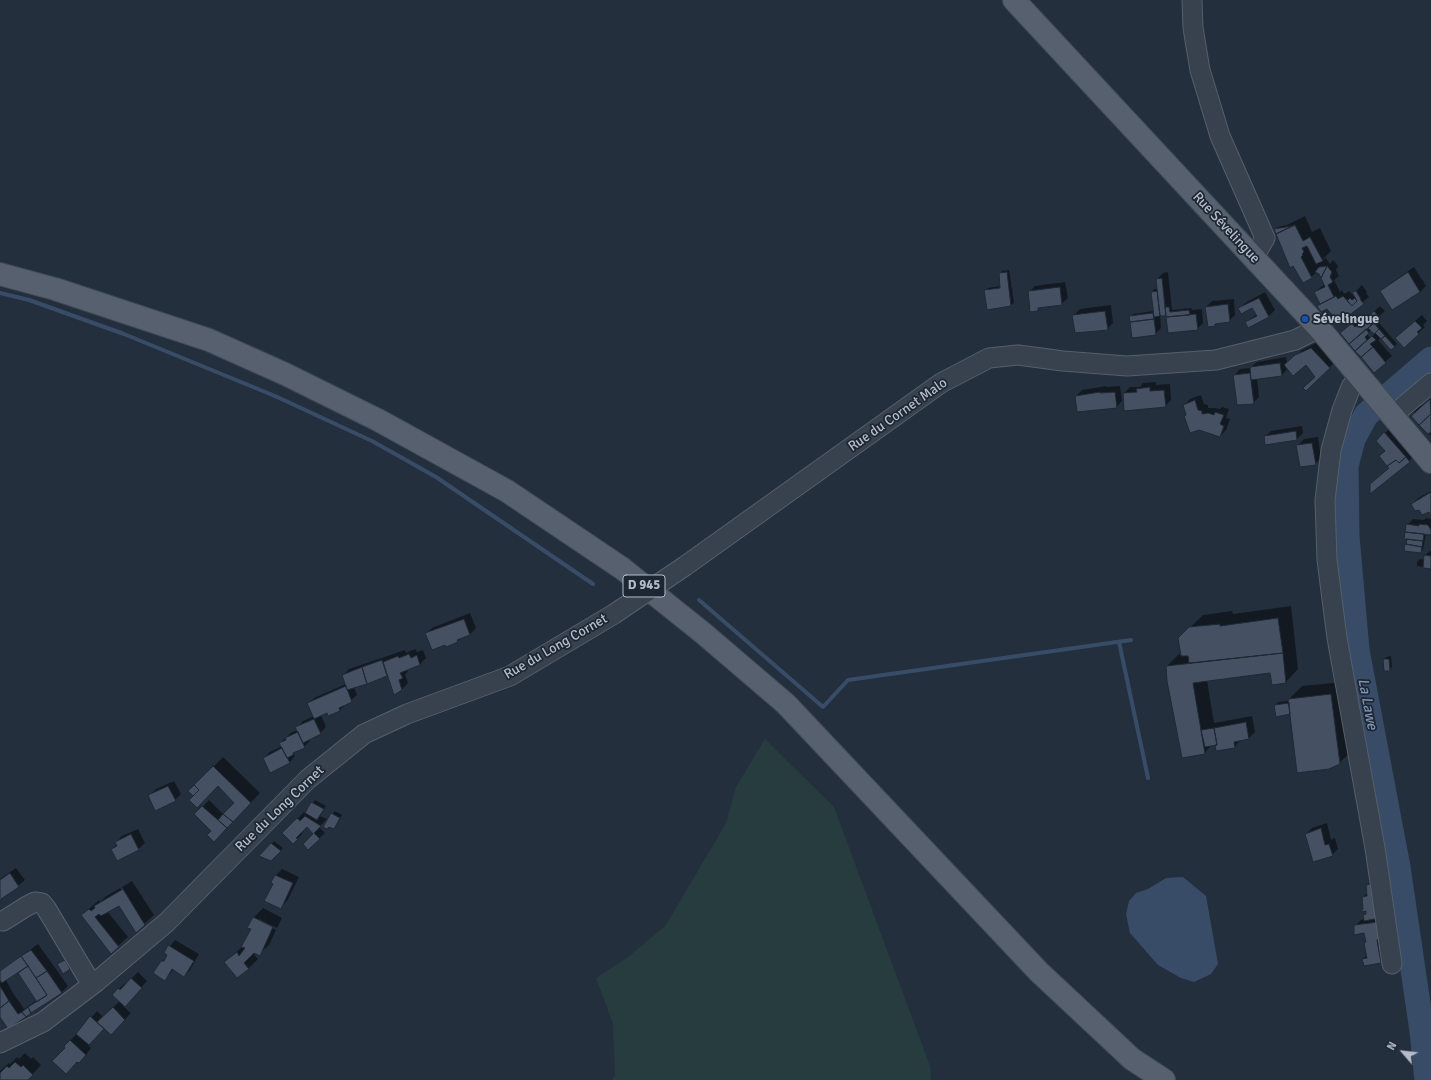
<!DOCTYPE html>
<meta charset="utf-8">
<style>
body{margin:0}
#map{position:relative;width:1431px;height:1080px;overflow:hidden;background:#242f3e;font-family:Signika,sans-serif}
canvas{display:block}
.north{position:absolute;left:1383px;top:1032px;width:40px;height:40px;-webkit-text-stroke:3px #1d2633;paint-order:stroke;rotate:298deg;font-size:11px;font-weight:700;line-height:16px;text-align:center;color:#b4bcc9}
.north::after{content:'';display:block;margin:auto;width:14px;height:18px;background:#b4bcc9;clip-path:polygon(50% 0,100% 100%,50% 72%,0 100%)}
</style>
<div id="map">
<canvas width="1431" height="1080"></canvas>
<div class="north">N</div>
</div>
<script>
const c = document.querySelector('canvas').getContext('2d');
c.lineJoin = 'round';
function paint(path, color) {
  c.fillStyle = color;
  c.fill(path, 'evenodd');
}
function shape(rows) {
  const path = new Path2D();
  for (const r of rows) {
    path.moveTo(r[0], r[1]);
    for (let i = 2; i < r.length; i += 2) path.lineTo(r[i], r[i + 1]);
  }
  return path;
}
function trace(path, color, width, dash) {
  c.strokeStyle = color;
  c.lineWidth = width;
  c.lineCap = dash ? 'butt' : 'round';
  c.setLineDash(dash || []);
  c.stroke(path);
}
function write(font, color, halo, rows, align = 'center') {
  c.font = font + ' Signika,sans-serif';
  c.lineWidth = 3.5;
  c.setLineDash([]);
  c.textBaseline = 'middle';
  c.strokeStyle = halo;
  c.fillStyle = color;
  for (const [text, x, y, turn = 0] of rows) {
    c.save();
    c.translate(x, y);
    c.rotate((+turn || 0) * Math.PI / 180);
    c.textAlign = isNaN(turn) ? turn : align;
    if (halo) c.strokeText(text, 0, 0);
    c.fillText(text, 0, 0);
    c.restore();
  }
}
paint(shape([
 [765,739,834,807,930,1066,931,1080,612,1080,615,1076,613,1024,596,978,628,957,666,925,726,823,736,787]
]), '#263c3f');
paint(shape([
 [1183,877,1206,896,1218,964,1211,974,1194,982,1181,978,1158,965,1130,933,1126,914,1129,901,1136,893,1148,889,1166,878]
]), '#394c67');
paint(shape([
 [1305,216,1312,232,1320,228,1331,251,1322,260,1326,258,1330,264,1333,260,1338,266,1336,270,1339,276,1334,280,1340,292,1342,290,1344,294,1349,291,1355,297,1354,293,1362,285,1367,292,1366,293,1369,297,1339,322,1327,307,1318,306,1321,304,1315,292,1325,284,1319,273,1317,272,1311,277,1294,264,1290,266,1275,229,1278,227,1287,225],
 [1414,267,1426,286,1420,292,1381,292,1388,285],
 [1009,270,1014,303,1011,305,988,308,985,291,988,288,1001,286,1000,273,1002,271],
 [1168,272,1172,310,1191,308,1192,310,1202,309,1203,323,1197,329,1166,315,1160,315,1161,328,1155,334,1131,316,1133,314,1154,311,1152,292,1154,289,1158,289,1157,279,1163,273],
 [1065,282,1068,298,1061,304,1040,307,1037,310,1029,292,1035,286],
 [1265,292,1275,310,1269,316,1248,326,1246,322,1257,314,1253,306,1239,309,1245,303],
 [1234,299,1235,315,1229,321,1218,322,1215,325,1206,307,1212,301],
 [1111,305,1113,323,1107,329,1074,315,1080,309],
 [1380,306,1385,311,1376,319,1397,344,1391,349,1381,338,1378,340,1392,356,1374,371,1341,333,1358,318,1362,322],
 [1371,330,1375,334,1370,338,1367,334],
 [1422,315,1427,321,1423,325,1425,327,1404,346,1402,332],
 [1318,342,1335,362,1306,390,1316,377,1306,364,1288,368,1282,375,1257,378,1259,397,1253,403,1234,376,1240,369,1250,368,1257,362,1286,357,1287,363,1302,350],
 [1156,382,1156,385,1170,384,1171,400,1165,406,1124,393,1130,387,1140,387,1143,383],
 [1106,386,1106,387,1120,386,1122,401,1116,407,1076,396,1082,390],
 [1201,395,1204,404,1208,405,1208,408,1215,408,1220,409,1222,407,1229,409,1226,418,1230,419,1226,430,1220,436,1185,416,1187,414,1184,405,1190,399],
 [1431,399,1431,436,1412,416,1415,413,1414,412,1411,414,1408,411,1418,402,1422,406],
 [1302,426,1303,433,1297,439,1265,437,1271,431],
 [1391,427,1415,455,1409,461,1371,484,1390,468,1386,450,1377,441],
 [1318,437,1321,458,1315,464,1297,446,1304,439],
 [1431,491,1431,514,1429,511,1419,509,1412,504,1418,498],
 [1426,518,1431,519,1431,534,1426,534,1423,550,1420,552,1405,550,1409,538,1407,525,1413,519,1424,520],
 [1431,550,1431,568,1417,566,1417,562,1420,559,1425,560,1425,555],
 [1291,606,1298,669,1286,682,1271,672,1207,680,1214,723,1252,716,1255,732,1249,738,1240,741,1234,747,1212,745,1204,753,1167,666,1179,654,1182,654,1179,638,1203,615,1232,611,1233,614],
 [470,613,476,628,470,634,462,637,458,641,445,644,426,634,432,628],
 [415,649,417,652,423,650,426,658,420,664,407,669,408,671,405,675,408,683,402,689,394,693,388,675,354,687,357,695,340,710,328,715,327,712,321,715,326,727,320,733,309,738,310,741,304,747,296,750,293,753,295,756,289,763,264,758,270,752,282,746,280,743,292,732,298,730,297,727,303,721,314,716,308,704,314,698,346,684,343,675,349,669,405,650,406,653],
 [1391,656,1392,667,1389,670,1384,659,1387,657],
 [1344,682,1352,751,1339,763,1291,713,1275,705,1278,702,1289,701,1289,699,1302,686],
 [223,757,260,793,214,840,213,831,196,814,209,800,224,815,236,803,218,785,198,792,189,791],
 [174,781,181,794,175,800,150,795,156,789],
 [315,800,326,806,320,816,327,819,319,827,325,833,308,849,315,834,307,826,301,831,303,833,293,843,284,833,304,812,305,814],
 [335,811,342,815,336,825,333,828,329,826,324,826],
 [1327,823,1331,840,1335,838,1338,849,1332,855,1306,834,1312,828],
 [138,829,145,843,138,849,112,849,117,844,116,842,122,836],
 [274,841,283,848,271,860,261,855],
 [16,868,25,880,0,900,0,879],
 [282,869,299,877,287,901,281,907,275,883,272,882,276,875],
 [1373,879,1387,956,1381,962,1364,965,1363,959,1367,955,1365,932,1355,926,1361,920,1365,919,1364,915,1367,912,1364,908,1363,897,1368,892,1367,885],
 [132,881,154,915,136,931,119,904,107,911,128,937,111,952,82,915,99,900,100,902,105,897,120,888,127,898,129,898,122,887],
 [263,908,282,918,277,928,259,919,259,921,276,930,269,945,259,954,254,952,253,953,258,959,248,969,225,962,242,947,252,929,253,918],
 [175,940,199,954,190,970,184,976,174,969,165,979,162,962,169,955,165,953],
 [38,944,68,986,62,992,25,1016,0,1016,0,983,2,981,0,978,0,972],
 [18,972,37,1000,24,1009,13,993,6,980],
 [68,958,72,965,63,972,62,962],
 [138,972,147,981,124,1007,131,1013,117,1028,104,1028,88,1045,91,1048,85,1056,66,1048,70,1041,97,1011,103,1017,120,1001,119,989,125,983,126,984],
 [25,1053,31,1059,33,1057,41,1065,27,1080,0,1080,0,1071,9,1063,10,1064,17,1057,19,1059]
]), '#0007');
trace(shape([
 [0,293,29,300,124,334,275,396,372,441,436,477,593,584],
 [699,600,823,707,848,680,1131,640],
 [1119,642,1148,778]
]), '#394c67', 4);
trace(shape([
 [1427,1080,1422,1031,1398,867,1357,650,1347,536,1346,466,1353,439,1366,415,1431,359]
]), '#394c67', 25);
const building = shape([
 [1295,225,1303,241,1310,237,1323,261,1316,264,1307,246,1302,248,1304,252,1302,254,1303,255,1301,257,1312,278,1303,283,1293,266,1290,268,1276,234,1295,225],
 [1292,226,1276,234,1274,229,1292,226],
 [1327,266,1332,272,1330,277,1333,282,1328,285,1334,297,1320,304,1314,292,1325,287,1321,278,1327,266],
 [1327,266,1321,278,1319,274,1315,272,1319,267,1327,266],
 [1007,272,1011,306,987,310,984,290,1000,288,999,273,1007,272],
 [1408,272,1420,292,1392,310,1380,291,1408,272],
 [1162,278,1166,316,1160,316,1156,279,1162,278],
 [1060,287,1062,305,1038,308,1038,311,1030,312,1028,291,1060,287],
 [1157,291,1160,316,1154,317,1151,292,1157,291],
 [1356,291,1361,299,1360,299,1364,304,1339,323,1327,309,1321,312,1317,306,1336,296,1338,299,1343,296,1352,306,1357,301,1352,292,1356,291],
 [1259,298,1269,317,1248,328,1245,322,1257,316,1252,308,1241,314,1238,308,1259,298],
 [1350,298,1352,300,1355,298,1357,301,1352,306,1347,301,1350,298],
 [1228,304,1230,322,1215,324,1215,326,1208,327,1205,307,1228,304],
 [1165,307,1169,307,1170,312,1189,310,1190,315,1166,317,1165,307],
 [1105,311,1108,330,1075,333,1072,315,1105,311],
 [1374,311,1380,318,1349,344,1340,333,1352,323,1355,327,1374,311],
 [1153,313,1154,319,1130,322,1129,316,1153,313],
 [1196,314,1198,330,1168,333,1166,317,1196,314],
 [1154,319,1156,335,1132,338,1130,322,1154,319],
 [1415,321,1422,328,1417,332,1419,334,1404,348,1395,338,1415,321],
 [1374,323,1379,329,1374,334,1368,328,1374,323],
 [1366,329,1369,333,1365,337,1367,340,1355,351,1349,344,1366,329],
 [1379,329,1385,336,1381,339,1375,333,1379,329],
 [1372,336,1376,340,1370,344,1373,347,1361,357,1355,351,1372,336],
 [1385,336,1395,347,1391,350,1381,339,1385,336],
 [1373,347,1386,363,1374,373,1361,357,1373,347],
 [1311,348,1330,368,1306,391,1303,388,1315,377,1306,365,1293,376,1284,365,1295,355,1311,348],
 [1280,363,1282,376,1251,380,1250,367,1280,363],
 [1250,373,1254,404,1237,405,1233,375,1250,373],
 [1150,387,1150,391,1164,390,1166,407,1124,411,1123,393,1137,392,1136,389,1150,387],
 [1100,392,1100,393,1115,392,1117,408,1077,412,1075,396,1100,392],
 [1430,399,1431,414,1419,425,1411,416,1430,399],
 [1195,400,1198,410,1202,411,1202,414,1208,413,1214,415,1215,412,1224,415,1220,424,1224,426,1220,437,1199,430,1190,433,1184,416,1186,415,1183,405,1195,400],
 [1431,414,1431,432,1428,434,1419,425,1431,414],
 [1296,431,1297,440,1265,445,1264,436,1296,431],
 [1384,432,1406,457,1399,463,1396,460,1387,466,1379,456,1385,451,1376,441,1384,432],
 [1312,443,1316,465,1300,467,1296,445,1312,443],
 [1406,457,1410,462,1370,494,1370,484,1389,468,1387,466,1396,460,1399,463,1406,457],
 [1431,492,1431,516,1429,512,1422,515,1419,510,1415,511,1411,504,1431,492],
 [1406,524,1419,526,1419,524,1428,525,1431,530,1431,535,1405,532,1406,524],
 [1405,532,1424,534,1423,541,1404,539,1405,532],
 [1407,539,1423,541,1422,547,1406,544,1407,539],
 [1405,544,1422,547,1421,553,1404,551,1405,544],
 [1424,555,1431,556,1431,569,1423,568,1424,555],
 [1278,618,1283,653,1189,663,1188,656,1181,656,1178,638,1189,627,1220,624,1220,626,1278,618],
 [464,619,470,635,457,640,458,642,446,647,445,645,432,650,425,633,464,619],
 [1283,653,1286,683,1272,685,1270,673,1193,683,1205,754,1182,758,1167,681,1166,666,1283,653],
 [409,654,411,658,417,655,420,665,400,673,403,678,399,680,402,690,394,695,383,662,398,656,399,658,409,654],
 [1383,659,1389,659,1390,671,1384,671,1383,659],
 [382,660,387,676,367,684,362,667,382,660],
 [362,667,367,684,347,690,342,675,362,667],
 [346,686,352,702,339,708,340,711,328,716,327,713,314,719,307,703,346,686],
 [1331,694,1340,764,1329,769,1297,773,1288,699,1331,694],
 [1289,703,1290,714,1276,717,1274,705,1289,703],
 [314,719,321,734,303,743,295,727,314,719],
 [1246,722,1249,739,1234,742,1235,748,1216,751,1215,745,1217,745,1214,728,1246,722],
 [1214,728,1217,745,1205,747,1201,730,1214,728],
 [298,732,305,748,293,753,293,755,287,758,279,743,286,740,285,738,298,732],
 [282,748,290,763,270,773,263,758,282,748],
 [213,766,251,803,233,822,223,814,234,803,218,786,197,808,189,800,199,790,194,785,213,766],
 [194,785,199,790,193,796,188,791,194,785],
 [168,786,176,801,155,811,148,795,168,786],
 [311,802,324,809,317,820,305,813,311,802],
 [202,806,227,828,214,842,207,835,211,831,194,814,202,806],
 [331,813,340,818,334,829,329,827,327,829,323,827,331,813],
 [223,814,233,822,227,828,218,820,223,814],
 [305,816,321,826,314,833,320,839,308,850,303,844,313,834,307,827,296,838,298,839,293,844,282,833,297,818,300,821,305,816],
 [1321,828,1325,845,1329,844,1333,856,1313,862,1305,834,1321,828],
 [131,834,139,850,117,861,111,849,117,846,115,842,131,834],
 [271,843,281,851,271,861,259,856,271,843],
 [10,873,19,887,1,899,2,900,0,901,0,880,10,873],
 [275,875,293,883,281,909,264,901,273,884,271,882,275,875],
 [1375,883,1380,918,1364,921,1363,915,1366,914,1366,911,1362,912,1362,909,1363,909,1362,897,1367,896,1366,885,1375,883],
 [123,889,145,925,136,933,119,906,101,916,99,914,95,917,119,947,111,954,81,915,89,909,91,911,95,908,94,906,123,889],
 [253,917,273,927,260,956,254,953,244,963,249,969,237,978,224,962,237,952,239,956,245,948,241,947,251,929,247,928,253,917],
 [1378,922,1381,939,1377,940,1381,963,1364,966,1362,959,1367,958,1364,943,1366,942,1364,933,1354,935,1354,925,1378,922],
 [168,945,194,961,184,977,172,969,165,981,153,973,161,961,164,961,167,955,164,953,168,945],
 [31,950,47,971,36,978,21,956,31,950],
 [21,956,28,966,2,983,0,980,0,971,21,956],
 [65,960,70,969,63,974,57,964,65,960],
 [28,966,47,995,37,1002,18,973,28,966],
 [47,971,62,993,31,1013,28,1007,47,995,36,978,47,971],
 [131,978,142,988,125,1007,112,995,118,988,120,990,131,978],
 [0,986,9,1001,0,1008,0,986],
 [9,1001,18,1014,22,1012,26,1017,8,1029,0,1017,0,1008,9,1001],
 [28,1007,31,1013,26,1017,22,1012,28,1007],
 [113,1007,125,1020,111,1035,97,1022,113,1007],
 [90,1016,104,1029,89,1045,76,1034,90,1016],
 [70,1040,86,1055,79,1063,77,1062,66,1074,52,1061,65,1048,64,1046,70,1040],
 [15,1062,21,1067,23,1065,33,1075,28,1080,0,1080,0,1073,7,1066,9,1068,15,1062]
]);
paint(building, '#455162');
trace(building, '#1f2835', 1);
const minor = shape([
 [1192,0,1193,28,1200,70,1220,136,1265,238,1254,257],
 [1359,376,1351,387,1342,410,1331,450,1325,500,1327,560,1337,638,1375,848,1392,964],
 [1392,416,1431,383],
 [685,566,941,383,989,358,1018,355,1063,361,1127,366,1216,360,1295,340,1319,328],
 [3,921,27,906,35,902,42,903,46,908,92,985],
 [0,1043,43,1022,96,982,167,922,308,779,364,734,407,714,510,676,614,614]
]);
const major = shape([
 [1014,0,1319,328,1431,462],
 [0,274,55,289,209,340,285,374,378,420,507,491,623,569,703,633,786,704,1039,972,1132,1059,1164,1080]
]);
trace(minor, '#565f6c', 21);
trace(major, '#414a57', 24);
trace(minor, '#38414e', 19);
trace(major, '#56606e', 22);
const minorBridge = shape([
 [614,614,685,566]
]);
trace(minorBridge, '#565f6c', 21, []);
trace(minorBridge, '#38414e', 19);
for (const [x, y, r, color] of [
 [1305,319,4,"#1a4fb4"]
]) {
  const dot = new Path2D();
  dot.arc(x, y, r, 0, 2 * Math.PI);
  c.fillStyle = color;
  c.fill(dot);
  trace(dot, '#1d2633', 1.5);
}
for (const [x, y, w] of [
 [644,586,42]
]) {
  const box = new Path2D();
  box.roundRect(x - w / 2, y - 11, w, 22, 3);
  c.fillStyle = '#1d2633';
  c.fill(box);
  trace(box, '#b4bcc9', 1);
}
write('bold 13px', '#b4bcc9', null, [
 ["D 945",644,586]
]);
write('14px', '#b4bcc9', '#1d2633', [
 ["Rue Sévelingue",1226,228,47],
 ["Rue du Cornet Malo",898,415,-35],
 ["Rue du Long Cornet",556,647,-30],
 ["Rue du Long Cornet",280,809,-44]
]);
write('bold 14px', '#b4bcc9', '#1d2633', [
 ["Sévelingue",1313,319]
], 'left');
write('italic 15px', '#7c92b1', '#1d2633', [
 ["La Lawe",1367,704,79]
]);
</script>
